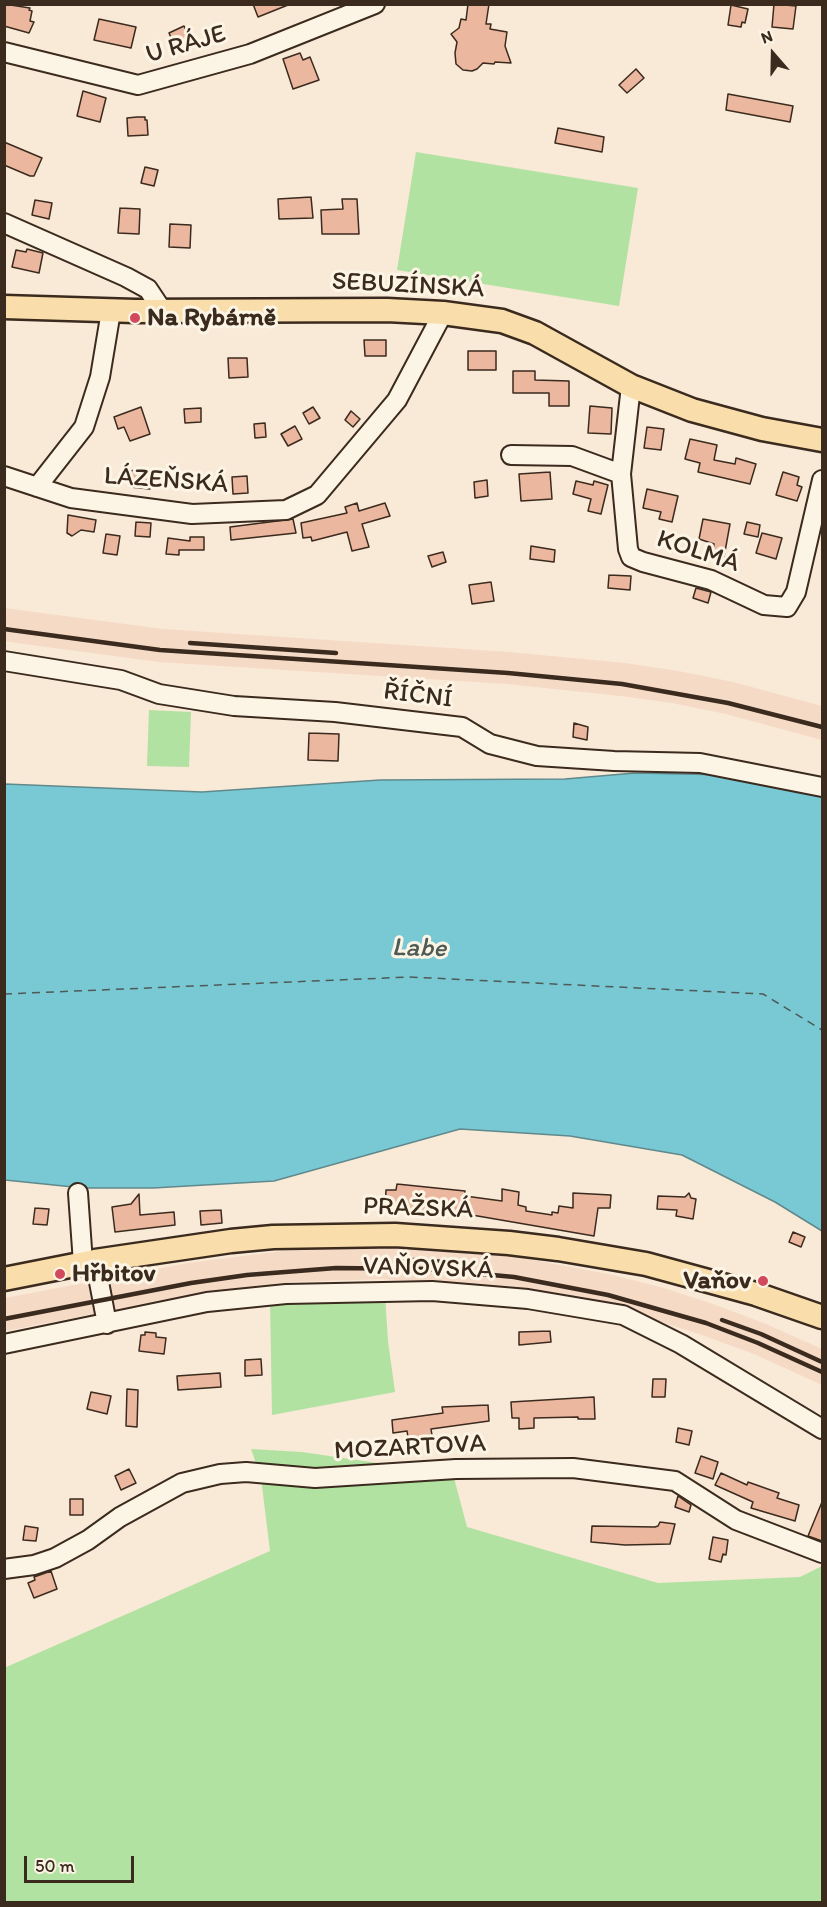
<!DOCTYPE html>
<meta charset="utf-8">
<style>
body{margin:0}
#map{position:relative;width:827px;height:1907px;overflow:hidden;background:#f9e9d7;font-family:Itim,sans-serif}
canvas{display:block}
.frame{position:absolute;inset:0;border:6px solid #3b2a1e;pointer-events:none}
.north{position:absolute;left:743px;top:24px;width:60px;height:60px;-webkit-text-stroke:4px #fcf5e5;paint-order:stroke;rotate:340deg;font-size:16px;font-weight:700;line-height:24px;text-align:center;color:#3b2a1e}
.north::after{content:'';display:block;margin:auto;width:21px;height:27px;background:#3b2a1e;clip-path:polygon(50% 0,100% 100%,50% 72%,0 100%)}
.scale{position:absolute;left:24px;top:1856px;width:110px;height:27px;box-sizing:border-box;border:3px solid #3b2a1e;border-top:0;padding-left:8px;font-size:18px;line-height:21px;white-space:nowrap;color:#3b2a1e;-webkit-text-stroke:4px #fcf5e5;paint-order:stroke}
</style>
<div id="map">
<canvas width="827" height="1907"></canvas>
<div class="frame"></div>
<div class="north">N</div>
<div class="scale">50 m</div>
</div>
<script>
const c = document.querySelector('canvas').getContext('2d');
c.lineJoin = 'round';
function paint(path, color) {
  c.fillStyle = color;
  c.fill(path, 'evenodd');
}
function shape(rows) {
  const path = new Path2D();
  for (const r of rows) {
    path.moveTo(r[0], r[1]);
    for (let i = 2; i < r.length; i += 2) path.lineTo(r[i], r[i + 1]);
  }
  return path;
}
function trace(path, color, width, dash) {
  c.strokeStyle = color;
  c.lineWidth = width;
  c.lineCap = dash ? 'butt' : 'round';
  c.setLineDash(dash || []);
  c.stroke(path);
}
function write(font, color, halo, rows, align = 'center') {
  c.font = font + ' Itim,sans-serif';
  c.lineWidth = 6;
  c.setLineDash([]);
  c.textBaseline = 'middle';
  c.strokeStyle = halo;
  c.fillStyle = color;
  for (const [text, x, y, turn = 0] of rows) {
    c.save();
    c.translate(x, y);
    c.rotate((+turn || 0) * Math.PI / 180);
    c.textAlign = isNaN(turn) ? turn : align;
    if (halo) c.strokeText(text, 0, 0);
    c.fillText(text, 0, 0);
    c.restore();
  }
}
paint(shape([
 [4,608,163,629,509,652,625,663,678,671,733,682,822,706,822,740,726,714,672,703,621,696,507,684,159,662,24,644,5,641],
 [336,1247,429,1249,517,1257,613,1275,664,1288,713,1304,766,1324,822,1349,822,1385,754,1354,702,1335,655,1320,606,1307,513,1289,471,1284,383,1279,293,1282,193,1295,5,1331,5,1298,188,1263,290,1250]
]), '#f5dac6');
paint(shape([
 [416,152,638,188,619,306,397,270],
 [149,710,191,712,189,767,147,766],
 [385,1295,388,1341,395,1392,272,1415,270,1300],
 [251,1449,302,1452,453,1474,467,1527,658,1583,800,1577,822,1566,822,1902,5,1902,4,1668,270,1551,261,1478]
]), '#b2e2a1');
const water = shape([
 [635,773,730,775,822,795,822,1231,775,1202,682,1155,570,1136,460,1129,274,1181,153,1188,83,1188,5,1180,5,784,202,792,380,780,565,779,635,773]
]);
paint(water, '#79c9d5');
trace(water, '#60898c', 1.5);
trace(shape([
 [4,994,409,977,763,994,822,1030]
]), '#4e5a55', 1.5, [8, 6]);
const building = shape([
 [4,4,30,8,29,10,32,11,30,21,34,22,29,33,4,26,4,4],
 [253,4,288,4,288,5,258,17,253,4],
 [468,4,489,4,486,24,491,24,490,29,507,32,505,46,511,63,495,62,494,64,483,63,477,69,472,71,463,70,456,64,455,53,457,42,451,34,459,28,461,19,466,20,468,4],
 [774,4,796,6,793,29,772,27,774,4],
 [731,5,748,9,745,23,742,22,741,27,728,25,731,5],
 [99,19,136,27,131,48,94,40,99,19],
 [184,26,191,40,175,47,169,33,184,26],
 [300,53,303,60,310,57,319,80,293,89,283,59,300,53],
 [636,69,644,78,627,93,619,85,636,69],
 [83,91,106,98,100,122,77,116,83,91],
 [728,94,793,106,790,122,726,110,728,94],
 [137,117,145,117,145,120,147,120,148,135,128,136,127,118,137,117],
 [558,128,604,137,602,152,555,143,558,128],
 [4,142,42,158,34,176,30,176,4,165,4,142],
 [145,167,158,170,154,186,141,183,145,167],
 [311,197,313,218,279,219,278,199,311,197],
 [342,199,357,199,359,234,322,234,321,210,343,209,342,199],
 [35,200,52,203,49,219,32,215,35,200],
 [120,208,140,209,139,234,118,233,120,208],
 [170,224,191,225,190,248,169,247,170,224],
 [27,249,43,253,39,273,12,267,16,250,26,252,27,249],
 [364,340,386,340,386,356,365,356,364,340],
 [468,351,496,351,496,370,468,370,468,351],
 [228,358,247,358,248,377,229,378,228,358],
 [513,371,535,371,535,380,569,381,569,406,549,406,549,393,513,393,513,371],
 [590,406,612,408,611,434,588,433,590,406],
 [141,407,150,434,130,441,124,427,118,429,114,417,141,407],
 [313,407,320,418,309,424,303,413,313,407],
 [201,408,201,422,185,423,184,409,201,408],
 [351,411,360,419,353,427,345,420,351,411],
 [265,423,266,437,255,438,254,424,265,423],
 [295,426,302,439,288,446,281,434,295,426],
 [647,427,664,429,661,450,644,448,647,427],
 [690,439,717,445,714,460,735,464,736,458,756,464,750,484,698,472,700,463,685,459,690,439],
 [138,469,153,470,150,489,130,487,131,471,138,469],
 [550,472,552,499,521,501,519,474,550,472],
 [783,472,799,477,797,485,802,487,797,501,776,495,783,472],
 [247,476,248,493,233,494,232,477,247,476],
 [487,480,488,496,475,498,474,482,487,480],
 [576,481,593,485,594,481,608,485,601,514,588,511,591,499,573,494,576,481],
 [647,489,678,496,672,522,659,519,661,512,643,508,647,489],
 [357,503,359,511,385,503,390,516,362,524,369,547,352,551,347,532,312,541,311,537,303,538,301,523,347,513,345,507,357,503],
 [68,515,96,520,94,532,81,530,72,536,67,533,68,515],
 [293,519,296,533,231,540,230,527,293,519],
 [703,519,730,524,724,557,712,555,714,544,699,539,703,519],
 [136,522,151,523,150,537,135,536,136,522],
 [747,522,760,525,758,537,744,534,747,522],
 [762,533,782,538,776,559,756,553,762,533],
 [106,534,120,536,117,555,103,553,106,534],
 [190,537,204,537,204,550,179,550,179,555,166,554,168,538,190,541,190,537],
 [531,546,555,550,554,562,530,559,531,546],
 [443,552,446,562,432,567,428,556,443,552],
 [609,575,631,576,630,590,608,588,609,575],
 [491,582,494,601,472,604,469,585,491,582],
 [696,588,711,592,708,603,693,598,696,588],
 [574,723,588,727,587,740,573,737,574,723],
 [309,733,339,734,338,761,308,760,309,733],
 [397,1184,465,1191,465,1196,502,1201,502,1189,519,1192,518,1205,526,1207,526,1211,552,1215,552,1212,558,1213,559,1206,573,1208,573,1193,611,1195,610,1208,598,1208,594,1236,466,1214,385,1209,386,1190,396,1190,397,1184],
 [689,1193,691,1198,696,1199,693,1219,676,1216,677,1210,657,1209,658,1196,685,1197,689,1193],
 [139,1194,140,1215,174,1212,175,1225,115,1232,112,1207,131,1204,139,1194],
 [35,1208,49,1209,47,1225,33,1224,35,1208],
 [221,1210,222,1223,201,1225,200,1211,221,1210],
 [793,1232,805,1237,801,1247,789,1242,793,1232],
 [550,1331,551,1342,519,1345,519,1332,550,1331],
 [145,1332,156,1333,156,1337,166,1338,164,1354,139,1351,141,1335,145,1335,145,1332],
 [261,1359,262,1375,245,1376,245,1360,261,1359],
 [220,1373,221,1387,178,1390,177,1376,220,1373],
 [653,1379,666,1379,665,1397,652,1397,653,1379],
 [127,1389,138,1390,137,1427,126,1426,127,1389],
 [91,1392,111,1396,107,1414,87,1409,91,1392],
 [594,1397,595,1419,578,1419,578,1417,534,1418,534,1428,519,1429,519,1418,512,1418,511,1402,594,1397],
 [488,1405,489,1421,431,1429,432,1435,420,1437,408,1437,407,1431,393,1433,392,1420,443,1413,442,1407,488,1405],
 [678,1428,692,1431,689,1445,676,1442,678,1428],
 [701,1456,718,1462,713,1479,695,1473,701,1456],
 [129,1469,136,1483,121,1490,115,1476,129,1469],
 [721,1473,747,1485,748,1482,779,1493,777,1498,799,1505,795,1521,751,1508,753,1502,715,1485,721,1473],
 [678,1496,691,1505,689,1512,675,1507,678,1496],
 [70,1499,83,1499,83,1515,70,1515,70,1499],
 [822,1502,822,1541,808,1536,822,1502],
 [660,1522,675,1524,670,1544,625,1545,591,1542,592,1526,655,1527,658,1526,660,1522],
 [25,1526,38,1528,36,1541,23,1540,25,1526],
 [713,1537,728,1540,726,1555,723,1554,721,1562,709,1559,713,1537],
 [51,1571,57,1589,34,1598,28,1583,35,1580,34,1577,51,1571]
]);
paint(building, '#ebb79e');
trace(building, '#3b2a1e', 1.5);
const minor = shape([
 [4,52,138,85,250,54,375,4],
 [4,223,126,277,148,289,162,310],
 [631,386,621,474,628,549,631,557,643,562,711,580,764,605,787,607,796,592,822,480],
 [511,455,572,456,621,474],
 [4,476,71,498,192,514,286,510,317,495,397,400,443,313],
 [37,487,84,427,100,377,111,311],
 [4,661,121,680,159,694,234,706,335,712,462,727,490,744,537,756,614,761,700,763,822,787],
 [78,1193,83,1263],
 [95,1261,107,1324],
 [4,1344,207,1302,286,1294,432,1291,528,1299,623,1315,681,1344,822,1429],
 [4,1569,34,1565,55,1558,88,1540,120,1517,182,1483,220,1474,246,1472,315,1478,456,1469,573,1468,675,1481,736,1520,822,1553]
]);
const major = shape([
 [4,307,135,311,387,310,443,313,502,321,535,333,631,386,692,410,762,429,822,440],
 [4,1279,95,1261,231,1241,273,1237,395,1235,509,1243,558,1249,646,1264,756,1294,822,1317]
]);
trace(minor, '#3b2a1e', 22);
trace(major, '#3b2a1e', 27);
trace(minor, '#fcf5e5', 18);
trace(major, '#f9deab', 22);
trace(shape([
 [4,629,160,650,508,673,622,684,728,703,822,727],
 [190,643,336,653],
 [396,1259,462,1263],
 [4,1319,191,1283,247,1275,336,1268,428,1269,514,1277,608,1295,706,1323,758,1343,822,1372],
 [722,1320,761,1334,822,1362]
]), '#3b2a1e', 4.5);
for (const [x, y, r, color] of [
 [135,318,6,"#d1495b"],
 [60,1274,6,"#d1495b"],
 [763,1281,6,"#d1495b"]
]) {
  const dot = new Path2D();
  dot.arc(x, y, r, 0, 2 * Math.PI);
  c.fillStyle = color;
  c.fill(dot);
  trace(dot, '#fcf5e5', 2);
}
write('26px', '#3b2a1e', '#fcf5e5', [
 ["U RÁJE",186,45,-16],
 ["SEBUZÍNSKÁ",408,286,3],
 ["LÁZEŇSKÁ",166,481,4],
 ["KOLMÁ",698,552,18],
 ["ŘÍČNÍ",418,696,7],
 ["PRAŽSKÁ",418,1209,2],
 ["VAŇOVSKÁ",428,1269,2],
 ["MOZARTOVA",410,1448,-3]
]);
write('bold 26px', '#3b2a1e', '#fcf5e5', [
 ["Na Rybárně",147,318],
 ["Hřbitov",72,1274],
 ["Vaňov",751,1281,"right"]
], 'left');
write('italic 27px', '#4e5a55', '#fcf5e5', [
 ["Labe",419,949,1]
]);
</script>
